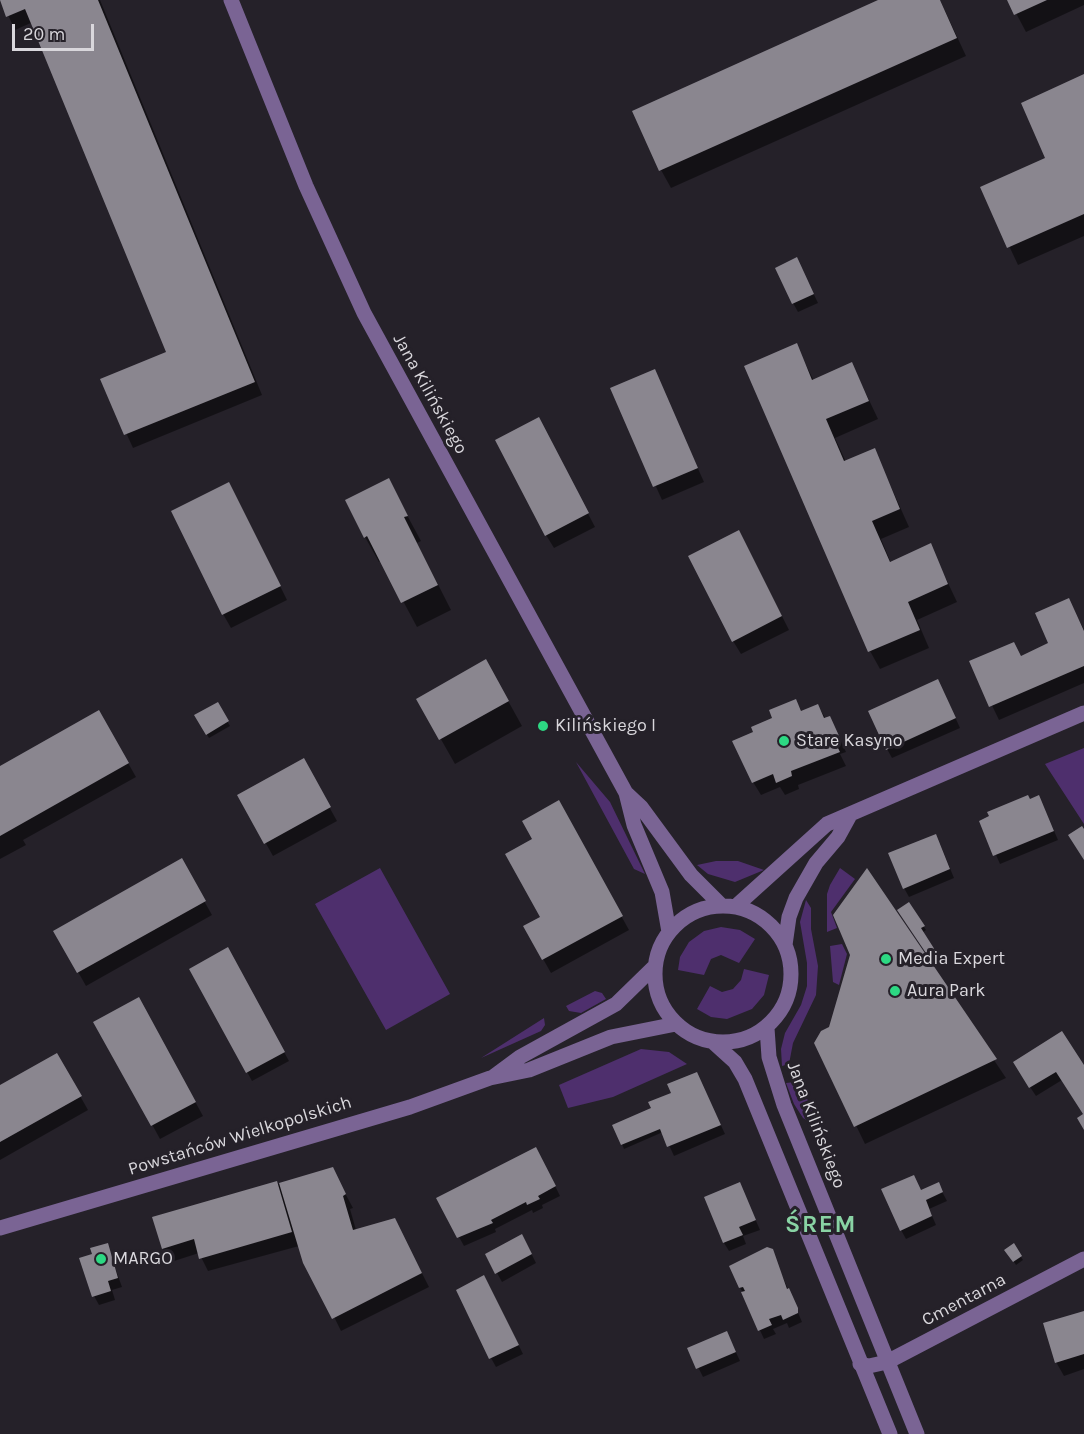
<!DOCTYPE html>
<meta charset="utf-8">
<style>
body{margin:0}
#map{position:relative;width:1084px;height:1434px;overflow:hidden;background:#252129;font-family:Karla,sans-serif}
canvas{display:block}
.scale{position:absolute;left:12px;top:24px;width:82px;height:27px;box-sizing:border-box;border:3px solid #d9d7dc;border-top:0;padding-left:8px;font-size:18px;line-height:21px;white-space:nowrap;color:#d9d7dc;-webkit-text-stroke:4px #252129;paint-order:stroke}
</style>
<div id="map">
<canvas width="1084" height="1434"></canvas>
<div class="scale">20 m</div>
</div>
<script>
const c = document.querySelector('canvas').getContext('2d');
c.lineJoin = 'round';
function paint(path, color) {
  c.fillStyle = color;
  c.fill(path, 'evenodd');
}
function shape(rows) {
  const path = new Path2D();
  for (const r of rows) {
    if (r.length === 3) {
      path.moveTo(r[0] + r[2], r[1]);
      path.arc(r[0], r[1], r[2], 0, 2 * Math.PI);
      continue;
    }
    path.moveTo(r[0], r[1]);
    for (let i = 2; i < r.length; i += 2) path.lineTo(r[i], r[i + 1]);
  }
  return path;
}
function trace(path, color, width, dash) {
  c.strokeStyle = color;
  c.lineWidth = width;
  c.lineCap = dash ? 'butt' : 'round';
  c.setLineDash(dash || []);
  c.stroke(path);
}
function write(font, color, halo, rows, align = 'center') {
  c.font = font + ' Karla,sans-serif';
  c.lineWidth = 6;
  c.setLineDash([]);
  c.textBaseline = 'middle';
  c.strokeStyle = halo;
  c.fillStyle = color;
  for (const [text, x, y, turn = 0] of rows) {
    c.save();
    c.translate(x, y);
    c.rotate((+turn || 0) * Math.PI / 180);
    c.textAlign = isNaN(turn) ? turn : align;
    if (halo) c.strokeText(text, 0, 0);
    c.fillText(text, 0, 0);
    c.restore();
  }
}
paint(shape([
 [1084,748,1084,824,1045,764],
 [576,762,610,802,645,874,634,869],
 [716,861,738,861,764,870,735,882,708,874,697,865],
 [380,868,450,994,386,1030,315,904],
 [840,868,855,879,831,912,837,928,827,932,827,894,830,885],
 [806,900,811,908,811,929,818,966,816,995,793,1043,789,1064,782,1066,781,1049,785,1033,801,1005,807,986,807,963,800,922],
 [721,927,740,930,755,939,739,963,721,955,711,959,704,975,678,970,680,957,689,942,704,931],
 [842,944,847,954,839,985,833,982,830,946],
 [744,969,769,975,764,995,752,1009,727,1019,711,1017,697,1009,710,986,722,992,733,989,741,980],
 [595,991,602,993,606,999,581,1013,569,1011,566,1006],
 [544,1018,545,1025,541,1031,481,1058],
 [641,1049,669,1052,687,1064,613,1097,568,1108,559,1085],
 [795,1082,802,1087,820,1129,803,1118,794,1104,786,1083]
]), '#4e2f6d');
paint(shape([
 [1,0,100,0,262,395,133,448,102,380,168,353,33,22,15,30],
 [882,0,940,0,966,56,671,188,661,170],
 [1009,0,1084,0,1084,5,1026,32],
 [1084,76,1084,236,1018,265,982,188,1047,159],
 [801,268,818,303,798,312,793,303],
 [796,345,814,381,852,364,878,419,835,438,846,462,874,449,909,527,881,539,891,563,930,545,957,602,917,620,929,648,880,669,870,651,746,367],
 [654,371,704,482,662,500,612,389],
 [546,433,595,527,554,548,546,535],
 [388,480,421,541,417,543,451,610,417,627,381,560,379,562,365,537],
 [236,497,287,600,231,628,223,614],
 [746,545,789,630,741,654,733,641],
 [1069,600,1084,630,1084,683,999,720,971,662,1021,657,1050,644],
 [486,661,522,726,455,764,418,699],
 [943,690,960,728,892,758,887,749],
 [796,701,802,712,818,706,826,719,830,718,846,752,840,754,846,766,798,785,799,789,785,795,780,787,761,795,753,782,755,733],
 [217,704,230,726,209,738,196,715],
 [99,712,136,777,23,840,26,845,0,859,0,767],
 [303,760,337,821,273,856,239,796],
 [1029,801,1043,805,1058,840,1000,864,981,821],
 [558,802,629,930,551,973,525,927,542,918,534,840],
 [940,844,954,878,909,897,904,888],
 [181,860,212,915,86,986,55,931],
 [867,870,1006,1078,865,1144,816,1043,831,1027,851,955],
 [909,904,926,930,922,933,936,955,931,958,899,911],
 [227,949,289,1061,252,1081,191,969],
 [146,1012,203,1116,160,1139,96,1022],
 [57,1055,88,1110,0,1160,0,1087],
 [1084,1068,1084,1114,1062,1080,1036,1096,1020,1072],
 [701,1083,725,1134,674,1156,663,1132,624,1149,614,1125,654,1118],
 [541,1157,560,1196,542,1205,543,1208,533,1213,532,1210,495,1229,496,1232,464,1246,459,1237],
 [332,1169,353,1208,350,1209,356,1230,402,1234,429,1287,341,1331,299,1246,208,1271,199,1253,171,1262,163,1249,154,1218],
 [740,1184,760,1230,743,1236,746,1244,729,1251,724,1243],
 [938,1184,947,1201,929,1209,936,1225,906,1239,901,1230,921,1191],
 [107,1245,122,1287,112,1290,115,1300,99,1305,94,1296,94,1255],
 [527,1245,536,1263,502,1282,497,1273],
 [773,1254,802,1322,789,1328,787,1323,773,1329,776,1334,764,1339,740,1287],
 [1009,1254,1021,1257,1023,1260,1016,1265],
 [489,1285,523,1354,496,1367,491,1358],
 [1084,1312,1084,1369,1064,1376,1056,1362],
 [727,1333,740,1361,703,1377,689,1349]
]), '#0007');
paint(shape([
 [0,0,98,0,255,382,124,435,100,379,166,352,25,9,6,17],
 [878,0,940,0,957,38,659,171,632,111],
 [1007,0,1047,0,1014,15],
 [1084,74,1084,214,1007,248,980,187,1045,158,1021,103],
 [797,257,814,294,792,304,775,268],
 [797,343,812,380,852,362,869,401,826,419,844,461,875,448,900,509,872,521,890,562,931,543,948,584,908,602,920,630,868,652,744,366],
 [655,369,698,468,653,487,610,388],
 [539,417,589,513,545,536,495,440],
 [389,478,408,516,404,517,438,585,401,603,367,536,364,538,345,500],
 [229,482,281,586,222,615,171,511],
 [739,530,782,616,732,642,688,556],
 [1069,598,1084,631,1084,666,989,707,969,661,1014,642,1021,656,1048,643,1035,613],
 [486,659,509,701,439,740,416,699],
 [938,679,956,718,886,750,868,711],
 [796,699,801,711,818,704,824,718,830,716,840,738,834,740,840,752,791,771,792,776,776,783,773,774,752,783,732,741,753,732,751,727,772,718,769,710],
 [218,702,229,721,206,735,194,715],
 [99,710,129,763,0,836,0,766],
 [304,758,331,807,264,844,237,795],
 [1028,795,1030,799,1039,795,1054,831,993,856,979,821,989,816,987,812],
 [559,800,623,916,542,960,523,926,540,917,505,854,532,839,522,821],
 [1082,826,1084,829,1084,860,1068,835],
 [936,834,950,869,903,889,888,853],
 [182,858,206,901,77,973,53,931],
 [867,868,997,1059,854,1127,814,1043,821,1031,829,1027,850,955,833,915],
 [909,902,925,926,921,928,935,950,928,956,897,910],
 [228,947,285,1052,246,1073,189,969],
 [139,997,196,1102,151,1126,93,1022],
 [1062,1031,1084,1065,1084,1130,1077,1118,1083,1114,1056,1072,1029,1088,1013,1062],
 [57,1053,82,1096,0,1142,0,1085],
 [697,1072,721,1125,667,1147,660,1129,621,1145,612,1125,651,1108,648,1102,671,1093,667,1084],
 [536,1147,556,1186,538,1196,540,1199,527,1205,526,1202,491,1220,493,1223,457,1238,436,1198],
 [333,1167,346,1194,343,1196,353,1230,395,1218,422,1273,332,1319,303,1263,279,1183],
 [914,1175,921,1190,939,1182,943,1192,926,1200,932,1216,900,1231,881,1189],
 [277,1181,292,1232,199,1259,194,1239,162,1249,152,1217],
 [740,1182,756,1220,739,1227,743,1235,723,1243,704,1197],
 [522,1234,532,1254,495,1274,485,1254],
 [108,1243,118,1278,108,1281,111,1291,92,1297,79,1258,92,1254,90,1248],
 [1014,1243,1022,1256,1013,1262,1004,1250],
 [767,1247,773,1249,787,1289,789,1288,798,1308,798,1313,783,1320,781,1315,769,1319,772,1325,758,1331,741,1292,745,1291,743,1287,739,1288,729,1266],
 [484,1275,519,1345,489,1359,456,1290],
 [1084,1311,1084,1354,1055,1363,1043,1323],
 [727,1331,736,1352,696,1369,687,1348]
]), '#8a868f');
trace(shape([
 [231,0,306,186,364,313,626,793,634,825,662,892,669,932],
 [626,793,641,807,691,875,722,906],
 [723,974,68],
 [735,907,827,824,1084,713],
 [785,945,789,917,796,898,816,863,838,837,849,817],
 [767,1028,769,1057,784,1105,917,1434],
 [714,1043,735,1062,745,1079,890,1434],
 [493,1077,520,1057,616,1004,655,966],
 [0,1228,410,1107,490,1078,529,1070,611,1037,676,1024],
 [860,1364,869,1366,887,1362,1084,1259]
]), '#7a6494', 15);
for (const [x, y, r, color] of [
 [543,726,6,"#2dd883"],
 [784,741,6,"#2dd883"],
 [886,959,6,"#2dd883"],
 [895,991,6,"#2dd883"],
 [101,1259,6,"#2dd883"]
]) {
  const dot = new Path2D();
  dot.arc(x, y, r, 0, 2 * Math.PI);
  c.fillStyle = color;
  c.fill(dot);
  trace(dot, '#252129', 2);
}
write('18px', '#d9d7dc', '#252129', [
 ["Jana Kilińskiego",430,394,61],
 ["Jana Kilińskiego",816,1125,69],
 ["Powstańców Wielkopolskich",240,1136,-17],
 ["Cmentarna",964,1300,-28]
]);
write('18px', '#d9d7dc', '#252129', [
 ["Kilińskiego I",555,726],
 ["Stare Kasyno",796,741],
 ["Media Expert",898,959],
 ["Aura Park",907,991],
 ["MARGO",113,1259]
], 'left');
c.letterSpacing = '1.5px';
write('bold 24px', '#89d3a4', '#252129', [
 ["ŚREM",821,1225]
]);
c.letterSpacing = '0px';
</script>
